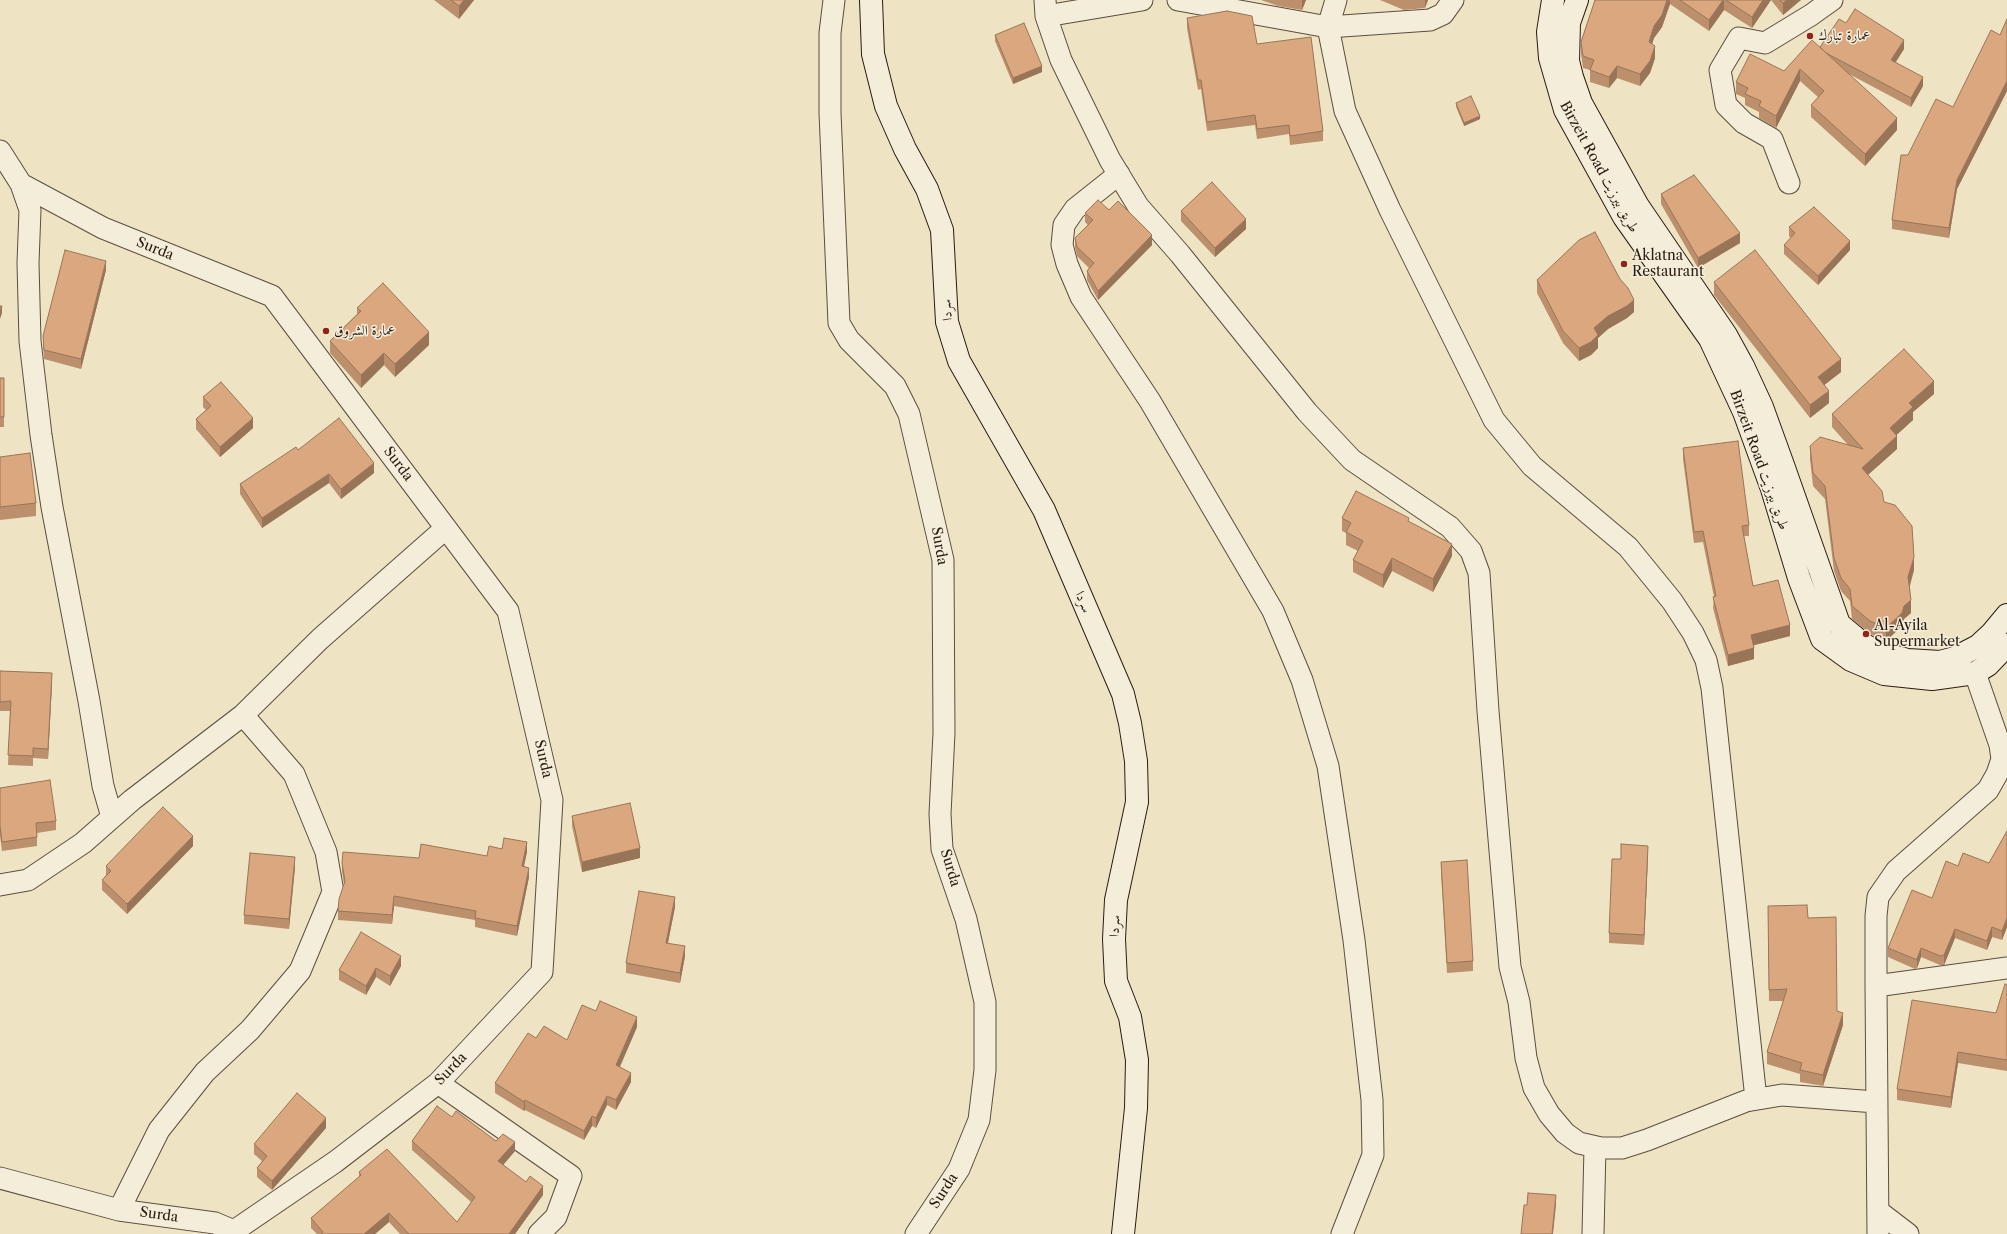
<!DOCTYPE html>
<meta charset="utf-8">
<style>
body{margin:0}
canvas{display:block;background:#eee4c4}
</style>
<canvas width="2007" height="1234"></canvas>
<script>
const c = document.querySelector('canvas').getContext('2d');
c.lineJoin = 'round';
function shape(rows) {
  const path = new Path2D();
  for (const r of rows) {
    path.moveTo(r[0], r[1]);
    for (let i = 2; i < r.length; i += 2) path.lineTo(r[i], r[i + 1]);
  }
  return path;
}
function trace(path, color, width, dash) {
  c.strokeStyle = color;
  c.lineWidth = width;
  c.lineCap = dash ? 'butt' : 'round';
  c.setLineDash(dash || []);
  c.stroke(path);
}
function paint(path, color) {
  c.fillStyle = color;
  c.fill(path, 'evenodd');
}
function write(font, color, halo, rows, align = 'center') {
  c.font = font + ' "Libre Caslon Text",Amiri,serif';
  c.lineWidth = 3;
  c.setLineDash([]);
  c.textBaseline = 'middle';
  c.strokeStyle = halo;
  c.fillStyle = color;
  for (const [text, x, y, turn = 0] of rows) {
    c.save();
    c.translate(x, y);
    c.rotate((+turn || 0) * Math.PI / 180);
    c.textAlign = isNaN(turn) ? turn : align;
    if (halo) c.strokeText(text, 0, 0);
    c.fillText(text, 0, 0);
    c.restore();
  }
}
const street = shape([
 [834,0,830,33,830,113,839,323,849,340,895,386,909,414,943,560,944,733,940,814,942,849,966,919,985,1002,985,1070,979,1120,959,1169,916,1234],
 [1045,0,1046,16,1061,60,1110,160,1138,206,1180,254,1307,412,1352,460,1450,527,1471,551,1479,573,1488,711,1510,967,1519,1002,1526,1058,1534,1088,1549,1114,1565,1133,1579,1143,1601,1148,1622,1148,1647,1140,1746,1101,1782,1095,1876,1102],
 [1178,0,1328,27,1430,20,1443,14,1453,0],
 [1336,0,1328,27,1345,111,1390,210,1494,420,1532,466,1628,547,1672,601,1693,633,1706,660,1712,688,1756,1099],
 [1046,16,1142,0],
 [0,151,21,184,103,228,272,296,508,611,552,800,542,972,438,1083,335,1162,234,1231,215,1223,119,1210,0,1178],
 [1119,174,1075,209,1064,225,1062,245,1067,264,1081,297,1150,401,1273,611,1302,680,1328,766,1354,940,1372,1100,1373,1155,1342,1234],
 [1789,183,1772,139,1744,123,1726,105,1720,70,1739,38,1765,43,1811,15,1832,0],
 [21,184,30,210,28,263,30,341,41,435,52,507,89,701,103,786,112,817],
 [0,885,28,880,83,843,132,800,243,715,320,639,446,528],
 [1876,986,2007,968],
 [438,1083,571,1176,556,1217,539,1234],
 [119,1210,159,1130,205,1072,250,1030,300,971,333,892,326,852,294,774,243,715],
 [1878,1211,1908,1234],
 [1593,1234,1595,1147],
 [1878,1234,1876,986,1876,916,1878,897,1896,871,1988,790,1997,774,2002,759,2000,745,1975,673]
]);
const secondary = shape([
 [871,0,873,54,886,106,905,149,927,189,942,230,947,322,959,361,1044,510,1123,694,1130,723,1136,761,1137,802,1116,900,1114,939,1116,981,1130,1017,1137,1060,1136,1108,1123,1234],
 [1553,0,1548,32,1550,58,1565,110,1624,217,1710,339,1744,412,1772,489,1799,578,1822,639,1851,660,1884,674,1932,679,1975,673,1988,665,2007,645],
 [1577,0,1569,23,1568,61,1572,77,1581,103,1638,206,1726,335,1743,366,1762,407,1783,465,1839,624,1863,644,1875,651,1908,660,1940,662,1955,658,1978,646,1992,633,2007,615]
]);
trace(street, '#5b4e3f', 23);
trace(secondary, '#2a1c13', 24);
trace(street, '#f4edd9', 21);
trace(secondary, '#f4edd9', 22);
paint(shape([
 [434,0,474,0,459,19],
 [1261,0,1306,0,1302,10,1278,6],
 [1380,0,1428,0,1425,8,1404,10],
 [1595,0,1801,0,1783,15,1771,0,1752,28,1724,10,1709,31,1670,4,1662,27,1654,38,1652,44,1655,58,1650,73,1640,86,1617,78,1609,88,1590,82,1590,70,1583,68,1581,54,1581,42],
 [1187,18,1257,44,1323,131,1323,141,1290,145,1289,134,1257,139,1255,125,1207,131,1201,89,1198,90,1187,28],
 [2007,19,2007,91,1957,189,1949,238,1892,229,1892,220,1953,107,2000,35],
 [1846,23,1904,49,1896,62,1923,86,1911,107,1849,74,1897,130,1865,166,1811,117,1811,105,1818,97,1800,81,1776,128,1759,118,1759,112,1745,105,1745,98,1736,94,1736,82,1784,71,1820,47],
 [995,35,1042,72,1013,84,995,41],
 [1456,103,1480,119,1464,126,1456,107],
 [1661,194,1740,243,1698,268,1661,204],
 [1109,210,1152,245,1098,300,1087,280,1087,271,1089,268,1077,256,1075,248,1075,238,1088,225,1085,222,1085,213],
 [1181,211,1246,229,1215,257,1181,221],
 [1789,227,1850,250,1818,285,1784,254,1784,245,1791,238,1789,236],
 [106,270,81,369,44,359,43,345,43,336],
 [1537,280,1634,312,1627,318,1608,329,1598,338,1598,348,1591,355,1579,361,1563,343,1537,293],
 [1714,282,1841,372,1824,385,1829,403,1810,418,1714,295],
 [357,308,429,345,395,377,384,365,361,388,330,353,330,341,357,314],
 [0,378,4,378,4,427,0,427],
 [1934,394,1913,412,1913,420,1896,435,1897,449,1868,475,1884,502,1914,570,1910,586,1911,613,1904,619,1902,626,1886,641,1870,634,1852,619,1850,601,1841,591,1834,571,1825,499,1813,486,1810,459,1810,446,1848,445,1832,427,1832,414],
 [203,397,253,428,220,457,196,429,196,419,206,410,203,407],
 [1683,448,1749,525,1749,536,1744,536,1753,586,1790,636,1754,645,1754,659,1728,666,1713,608,1714,597,1703,542,1694,543,1683,459],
 [298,450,374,473,341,499,329,483,262,528,240,494,240,484],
 [0,457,36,503,36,516,0,520],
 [1342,518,1409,522,1452,556,1433,592,1392,571,1383,588,1353,572,1353,560,1358,551,1346,545,1346,533,1342,531],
 [0,671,52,683,48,759,33,758,33,766,8,765,10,711,0,711],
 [0,788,56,821,56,830,37,833,37,846,2,851,0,836],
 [572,816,640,858,582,872,572,826],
 [2007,831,2007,927,2002,940,1992,937,1987,950,1955,938,1944,965,1940,965,1921,957,1917,968,1915,969,1888,957,1888,948,1932,898,1989,863],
 [193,846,127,914,102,890,102,880,106,875,106,866],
 [502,849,527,852,523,866,529,877,517,936,475,927,475,920,394,906,392,924,338,920,338,911,344,884,342,872,342,863,419,858,487,856],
 [1648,855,1644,945,1609,943,1609,933,1621,859],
 [1441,862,1473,961,1473,971,1447,973,1441,872],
 [295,867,289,929,244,924,244,915],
 [1768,906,1808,918,1837,1011,1843,1025,1823,1086,1800,1082,1800,1074,1767,1064,1767,1052,1783,1001,1769,1001],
 [675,907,668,943,685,956,680,983,626,973,626,963],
 [401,966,390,986,376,977,366,995,339,980,339,970],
 [2007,985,2007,1071,1958,1063,1951,1108,1897,1100,1897,1089,1996,1013],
 [596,1011,637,1027,620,1067,631,1082,616,1110,607,1105,596,1128,592,1126,584,1140,525,1110,524,1111,495,1093,495,1083,536,1038,567,1040],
 [452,1117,515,1151,503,1165,543,1195,515,1234,400,1234,389,1222,375,1234,317,1234,311,1228,311,1218,359,1177,359,1172,457,1222,471,1202,412,1150,412,1141],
 [326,1128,272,1190,257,1177,257,1168,262,1161,254,1154,254,1144]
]), '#bc906c');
paint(shape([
 [464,0,474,0,459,19,459,6],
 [1302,0,1306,0,1302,10],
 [1425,0,1428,0,1425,8],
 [1667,0,1670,0,1670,4,1662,27,1654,38,1649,54,1649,42,1654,26],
 [1723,0,1724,0,1724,10,1709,31,1709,20],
 [1763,0,1771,0,1752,28,1752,17],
 [1787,0,1801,0,1783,15,1783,3],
 [1904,40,1904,49,1891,69,1891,60],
 [1655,46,1655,58,1650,73,1640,86,1640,74],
 [1042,66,1042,72,1013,84,1013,78],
 [1617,66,1617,78,1609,88,1609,77],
 [1800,69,1800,81,1776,128,1776,116],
 [1923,77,1923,86,1911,107,1911,98],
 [2007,81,2007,91,1957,189,1949,238,1949,228,1957,180],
 [1480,116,1480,119,1464,126,1464,123],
 [1897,118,1897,130,1865,166,1865,154],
 [1246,219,1246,229,1215,257,1215,248],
 [1740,233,1740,243,1698,268,1698,258],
 [1152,235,1152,245,1098,300,1098,291],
 [1850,241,1850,250,1818,285,1818,276],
 [106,261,106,270,81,369,81,359],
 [1634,300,1634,312,1627,318,1608,329,1598,338,1598,348,1591,355,1579,361,1579,348,1594,328,1608,316],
 [2,306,2,313,0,319,0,312],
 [429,332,429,345,395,377,395,364],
 [384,353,384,365,361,388,361,375],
 [1841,359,1841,372,1818,390,1818,377],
 [1934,381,1934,394,1913,412,1913,420,1890,441,1890,428,1909,403],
 [1829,391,1829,403,1810,418,1810,405],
 [253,418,253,428,220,457,220,447],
 [1897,436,1897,449,1862,480,1862,468],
 [374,463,374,473,341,499,341,489],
 [329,474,329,483,262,528,262,518],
 [1452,544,1452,556,1433,592,1433,579],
 [1914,557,1914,570,1908,590,1908,577],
 [1392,558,1392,571,1383,588,1383,575],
 [1911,600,1911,613,1904,619,1902,626,1886,641,1886,628,1904,606],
 [1790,625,1790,636,1751,646,1751,635],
 [1754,648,1754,659,1728,666,1728,655],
 [52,673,52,683,48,759,48,749],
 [193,836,193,846,127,914,127,904],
 [527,842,527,852,522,876,522,866],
 [1648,846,1648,855,1644,945,1644,935],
 [640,848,640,858,582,872,582,862],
 [295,857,295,867,289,929,289,919],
 [529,868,529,877,517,936,517,926],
 [394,896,394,906,392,924,392,915],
 [675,897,675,907,666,952,666,943],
 [2007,918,2007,927,2002,940,2002,931],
 [1992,927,1992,937,1987,950,1987,941],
 [1955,929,1955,938,1944,965,1944,955],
 [685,946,685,956,680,983,680,973],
 [1921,948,1921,957,1917,968,1917,959],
 [401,956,401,966,390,986,390,976],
 [376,968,376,977,366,995,366,986],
 [1843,1013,1843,1025,1823,1086,1823,1075],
 [637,1017,637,1027,616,1075,616,1065],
 [1958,1052,1958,1063,1951,1108,1951,1097],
 [631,1073,631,1082,616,1110,616,1100],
 [607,1096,607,1105,596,1128,596,1118],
 [525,1100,525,1110,524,1111,524,1102],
 [592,1116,592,1126,584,1140,584,1131],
 [326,1118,326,1128,272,1190,272,1181],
 [515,1142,515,1151,498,1171,498,1161],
 [543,1186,543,1195,515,1234,509,1234],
 [1556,1195,1556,1205,1553,1234,1552,1234],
 [389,1213,389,1222,375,1234,364,1234]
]), '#997558');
const building = shape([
 [451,0,464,0,459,6,451,0],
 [1595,0,1667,0,1662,15,1654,26,1649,42,1655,46,1650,61,1640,74,1617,66,1609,77,1590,70,1594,60,1583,56,1581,42,1595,0],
 [1680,0,1723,0,1709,20,1680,0],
 [1726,0,1763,0,1752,17,1726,0],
 [1780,0,1787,0,1783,3,1780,0],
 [1855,9,1904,40,1891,60,1923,77,1911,98,1826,53,1820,47,1839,19,1846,23,1855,9],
 [1227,11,1252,16,1257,44,1311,37,1323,131,1290,136,1289,125,1257,129,1255,115,1207,122,1201,80,1198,80,1187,18,1227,11],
 [2007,19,2007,81,1957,180,1949,228,1892,220,1901,155,1908,155,1936,99,1953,107,1991,30,2000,35,2007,19],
 [1024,23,1042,66,1013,78,995,35,1024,23],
 [1812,40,1897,118,1865,154,1811,105,1824,91,1800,69,1776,116,1759,106,1761,101,1745,94,1748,88,1736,82,1750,54,1784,71,1812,40],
 [1471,96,1480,116,1464,123,1456,103,1471,96],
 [1694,175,1740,233,1698,258,1661,194,1694,175],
 [1212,182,1246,219,1215,248,1181,211,1212,182],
 [1098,200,1109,210,1118,201,1152,235,1098,291,1087,271,1094,263,1077,247,1075,238,1093,220,1085,213,1098,200],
 [1814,207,1850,241,1818,276,1784,245,1795,233,1789,227,1814,207],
 [1595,232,1620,279,1628,288,1634,300,1627,306,1608,316,1594,328,1598,335,1591,342,1579,348,1563,331,1537,280,1579,240,1595,232],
 [65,250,106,261,81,359,44,350,43,336,65,250],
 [1755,250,1841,359,1818,377,1829,391,1810,405,1714,282,1755,250],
 [383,283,429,332,395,364,384,353,361,375,330,341,361,311,357,308,383,283],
 [0,306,2,306,0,312,0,306],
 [1904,349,1934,381,1909,403,1913,407,1890,428,1897,436,1862,468,1882,491,1884,502,1895,505,1912,526,1914,557,1908,577,1911,600,1904,606,1902,613,1886,628,1870,621,1852,606,1850,589,1841,578,1834,558,1825,486,1813,473,1810,446,1820,437,1863,449,1832,414,1904,349],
 [0,378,4,378,4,417,0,417,0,378],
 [221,382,253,418,220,447,196,419,211,406,203,397,221,382],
 [339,418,374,463,341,489,329,474,262,518,240,484,296,447,298,450,339,418],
 [1738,441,1749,525,1742,526,1753,586,1778,580,1790,625,1751,635,1754,648,1728,655,1713,597,1716,596,1703,531,1694,532,1683,448,1738,441],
 [30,453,36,503,0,507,0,457,30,453],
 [1356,491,1409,518,1408,521,1452,544,1433,579,1392,558,1383,575,1353,560,1363,541,1346,532,1351,523,1342,518,1356,491],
 [0,671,52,673,48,749,33,748,33,756,8,755,11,701,0,702,0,671],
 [50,780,56,821,36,823,37,837,2,842,0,826,0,788,50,780],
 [630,803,640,848,582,862,572,816,630,803],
 [163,807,193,836,127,904,102,880,111,871,106,866,163,807],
 [2007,831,2007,918,2002,931,1992,927,1987,941,1955,929,1944,955,1940,956,1921,948,1917,959,1915,959,1888,948,1912,890,1932,898,1946,861,1958,866,1963,853,1989,863,2007,831],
 [504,838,527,842,522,866,529,868,517,926,475,918,476,911,394,896,392,915,338,911,339,899,345,881,342,863,343,852,419,858,421,844,487,856,489,846,502,849,504,838],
 [1621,844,1648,846,1644,935,1609,933,1612,859,1621,859,1621,844],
 [250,853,295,857,289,919,244,915,250,853],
 [1467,860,1473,961,1447,963,1441,862,1467,860],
 [639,891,675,897,666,943,685,946,680,973,626,963,639,891],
 [1807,905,1808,918,1836,917,1837,1011,1843,1013,1823,1075,1800,1070,1802,1063,1767,1052,1787,989,1769,990,1768,906,1807,905],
 [361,932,401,956,390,976,376,968,366,986,339,970,361,932],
 [2005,984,2007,985,2007,1060,1958,1052,1951,1097,1897,1089,1912,1000,1996,1013,2005,984],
 [600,1001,637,1017,616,1065,631,1073,616,1100,607,1096,596,1118,592,1116,584,1131,525,1100,524,1102,495,1083,528,1033,536,1038,544,1026,567,1040,582,1005,596,1011,600,1001],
 [297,1093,326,1118,272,1181,257,1168,267,1156,254,1144,297,1093],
 [437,1106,452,1117,456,1111,496,1141,503,1134,515,1142,498,1161,526,1182,530,1176,543,1186,509,1234,409,1234,389,1213,364,1234,321,1234,323,1232,311,1218,361,1175,359,1172,387,1149,457,1222,475,1197,412,1141,437,1106],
 [1528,1193,1556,1195,1552,1234,1521,1234,1524,1205,1527,1205,1528,1193]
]);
paint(building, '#dba77e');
trace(building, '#997558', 1);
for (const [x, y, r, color] of [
 [1810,36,4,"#8f2418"],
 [1624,264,4,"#8f2418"],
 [326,331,4,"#8f2418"],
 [1866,634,4,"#8f2418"]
]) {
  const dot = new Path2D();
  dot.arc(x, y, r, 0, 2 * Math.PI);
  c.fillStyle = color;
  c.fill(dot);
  trace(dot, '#f4edd9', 1.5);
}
write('14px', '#2a1c13', '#f4edd9', [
 ["عمارة تبارك",1818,36],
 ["Aklatna",1632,256],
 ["Restaurant",1632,272],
 ["عمارة الشروق",334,331],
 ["Al-Ayila",1874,626],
 ["Supermarket",1874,642]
], 'left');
write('14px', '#2a1c13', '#f4edd9', [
 ["Birzeit Road طريق بيرزيت",1599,167,61],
 ["Surda",155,249,22],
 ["سردا",947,310,-95],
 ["Birzeit Road طريق بيرزيت",1759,460,70],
 ["Surda",398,464,53],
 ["Surda",939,546,80],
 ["سردا",1083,602,67],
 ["Surda",543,759,77],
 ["Surda",950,868,73],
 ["سردا",1115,926,-87],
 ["Surda",451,1069,-46],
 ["Surda",944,1191,-57],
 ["Surda",159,1215,8]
]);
</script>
